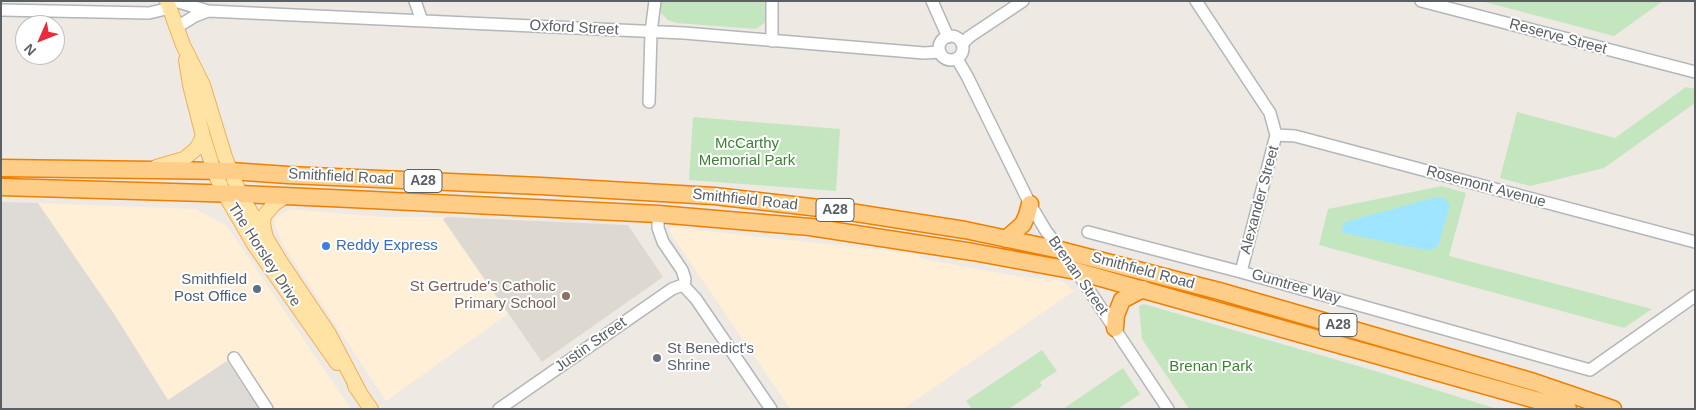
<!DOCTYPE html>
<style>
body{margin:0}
#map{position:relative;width:1696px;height:410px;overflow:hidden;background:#eee9e2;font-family:Arial,sans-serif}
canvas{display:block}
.frame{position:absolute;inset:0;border:2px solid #5a6063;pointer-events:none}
.north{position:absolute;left:15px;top:15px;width:50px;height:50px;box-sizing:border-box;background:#fff;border:1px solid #bdbfc1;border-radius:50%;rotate:226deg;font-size:14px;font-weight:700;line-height:20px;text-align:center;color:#5a6063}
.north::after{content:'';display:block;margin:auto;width:18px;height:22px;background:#eb2a39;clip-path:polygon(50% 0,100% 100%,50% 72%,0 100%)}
</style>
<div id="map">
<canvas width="1696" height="410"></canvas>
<div class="frame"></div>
<div class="north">N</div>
</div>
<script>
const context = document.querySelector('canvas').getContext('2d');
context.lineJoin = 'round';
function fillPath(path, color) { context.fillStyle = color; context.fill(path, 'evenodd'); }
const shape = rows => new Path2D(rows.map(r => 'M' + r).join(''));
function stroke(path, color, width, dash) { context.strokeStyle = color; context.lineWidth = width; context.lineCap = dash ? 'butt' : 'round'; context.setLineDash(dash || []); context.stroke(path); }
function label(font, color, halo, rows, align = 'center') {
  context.font = font + ' Arial,sans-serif'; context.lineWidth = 4; context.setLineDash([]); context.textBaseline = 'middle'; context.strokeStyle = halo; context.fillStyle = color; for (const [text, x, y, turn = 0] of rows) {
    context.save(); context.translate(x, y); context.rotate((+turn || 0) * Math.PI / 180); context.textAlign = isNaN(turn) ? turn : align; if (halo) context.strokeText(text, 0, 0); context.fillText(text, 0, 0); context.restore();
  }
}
const commercial = shape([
 [38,203,196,209,227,226,351,409,259,409,227,361,168,400],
 [290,209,382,217,447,217,443,220,508,314,386,401,283,245,274,223,275,218],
 [671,227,917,254,922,259,1022,277,1062,281,1074,291,903,409,790,409,669,231]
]);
const industrial = shape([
 [1,202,38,203,114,314,168,400,227,361,259,409,1,409]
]);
const education = shape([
 [447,217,628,225,663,277,542,362,443,219]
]);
const green = shape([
 [660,1,768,1,767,14,766,22,756,29,677,23,668,20,661,13],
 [1481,1,1663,1,1614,36],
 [1686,87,1695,89,1695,103,1604,168,1530,186,1500,178,1517,112,1615,138],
 [693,117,840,129,836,191,689,180],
 [1442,186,1466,193,1449,256,1652,309,1624,328,1319,245,1328,209],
 [1144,304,1382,373,1497,409,1189,409,1142,339,1139,306],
 [1042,350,1057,371,1040,382,1042,386,1009,409,972,409,966,401],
 [1123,368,1140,394,1118,409,1063,409]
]);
const water = shape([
 [1437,197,1446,199,1450,206,1438,246,1434,249,1425,250,1344,233,1341,230,1345,222]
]);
const minor = shape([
 [175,1,208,11,684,33,924,53,940,52],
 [415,1,422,21],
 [932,1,948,37],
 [1196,1,1270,113,1276,135,1241,272],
 [1421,1,1695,72],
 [1,10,149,13,170,8],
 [177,27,195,16,208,11],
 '939 48a12 12 0 1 1 24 0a12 12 0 1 1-24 0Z',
 [772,41,772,1],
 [962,44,969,37,1023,1],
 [957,59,967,76,1030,204,1046,231,1062,252],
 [649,102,651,32,655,1],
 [1276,135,1295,136,1695,242],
 [658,214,658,228,663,242,682,270,685,279,684,286],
 [1088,232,1241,272,1590,370,1695,296],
 [1075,269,1168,409],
 [684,286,696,299,771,409],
 [234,358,267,409],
 [499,409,672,289,680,286,684,286]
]);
const major = shape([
 [167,1,183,45,203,85,225,157,240,194,280,261,329,334,360,393],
 [186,60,190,85,203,136,214,171,224,193,255,246,337,363],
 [156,167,184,159,197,148,203,136],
 [265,234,263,223,264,216,274,204,286,196],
 [355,386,371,409]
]);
const highway = shape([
 [1,168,230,171,288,175,541,186,714,196,837,210,965,230,1060,250,1219,291,1534,382,1613,409],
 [1,187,240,194,351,199,658,214,810,227,973,252,1076,271,1568,409],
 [1006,239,1023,224,1027,215,1030,204],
 [1115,328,1116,315,1122,300,1143,289]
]);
const markers = [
 [326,246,5,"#3f7fe0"],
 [257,289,5,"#5c6f8a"],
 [566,296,5,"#8d6e63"],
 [657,358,5,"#6b7280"]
];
const shields = [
 [423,181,38],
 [835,210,38],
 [1338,325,38]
];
const shieldNames = [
 ["A28",423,181],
 ["A28",835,210],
 ["A28",1338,325]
];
const streetNames = [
 ["Oxford Street",574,28,3],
 ["Reserve Street",1558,37,15],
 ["Smithfield Road",341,177,3],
 ["Rosemont Avenue",1486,187,15],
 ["Smithfield Road",745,200,6],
 ["Alexander Street",1260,200,-75],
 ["The Horsley Drive",264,255,57],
 ["Smithfield Road",1143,271,15],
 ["Brenan Street",1078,276,55],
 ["Gumtree Way",1296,287,16],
 ["Justin Street",591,345,-35]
];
const parkNames = [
 ["McCarthy",747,144],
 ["Memorial Park",747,161],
 ["Brenan Park",1211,367]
];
const shopNames = [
 ["Reddy Express",336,246]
];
const serviceNames = [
 ["Smithfield",247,280],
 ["Post Office",247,297]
];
const educationNames = [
 ["St Gertrude's Catholic",556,287],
 ["Primary School",556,304]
];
const worshipNames = [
 ["St Benedict's",667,349],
 ["Shrine",667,366]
];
fillPath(commercial, '#feefd6');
fillPath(industrial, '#dedbd6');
fillPath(education, '#ded9d0');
fillPath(green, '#c4e6be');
fillPath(water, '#a0e5ff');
stroke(minor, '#b3b6ba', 14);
stroke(major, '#f3ae56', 16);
stroke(highway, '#ef7f00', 19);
stroke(minor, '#fff', 11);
stroke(major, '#ffe3a5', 14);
stroke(highway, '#fece88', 16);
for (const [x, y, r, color] of markers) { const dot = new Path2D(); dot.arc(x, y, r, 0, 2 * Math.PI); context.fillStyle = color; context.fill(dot); stroke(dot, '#fff', 2); }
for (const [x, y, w] of shields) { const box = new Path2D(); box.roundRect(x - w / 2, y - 11.5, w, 23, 4); context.fillStyle = '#fff'; context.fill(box); stroke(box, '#5a6063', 1); }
label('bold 14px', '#5a6063', null, shieldNames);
label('15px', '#5a6063', '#fff', streetNames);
label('15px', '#3c8232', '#fff', parkNames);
label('15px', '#366cbe', '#fff', shopNames, 'left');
label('15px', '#4e5e75', '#fff', serviceNames, 'right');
label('15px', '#785e54', '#fff', educationNames, 'right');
label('15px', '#5b616d', '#fff', worshipNames, 'left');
</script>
